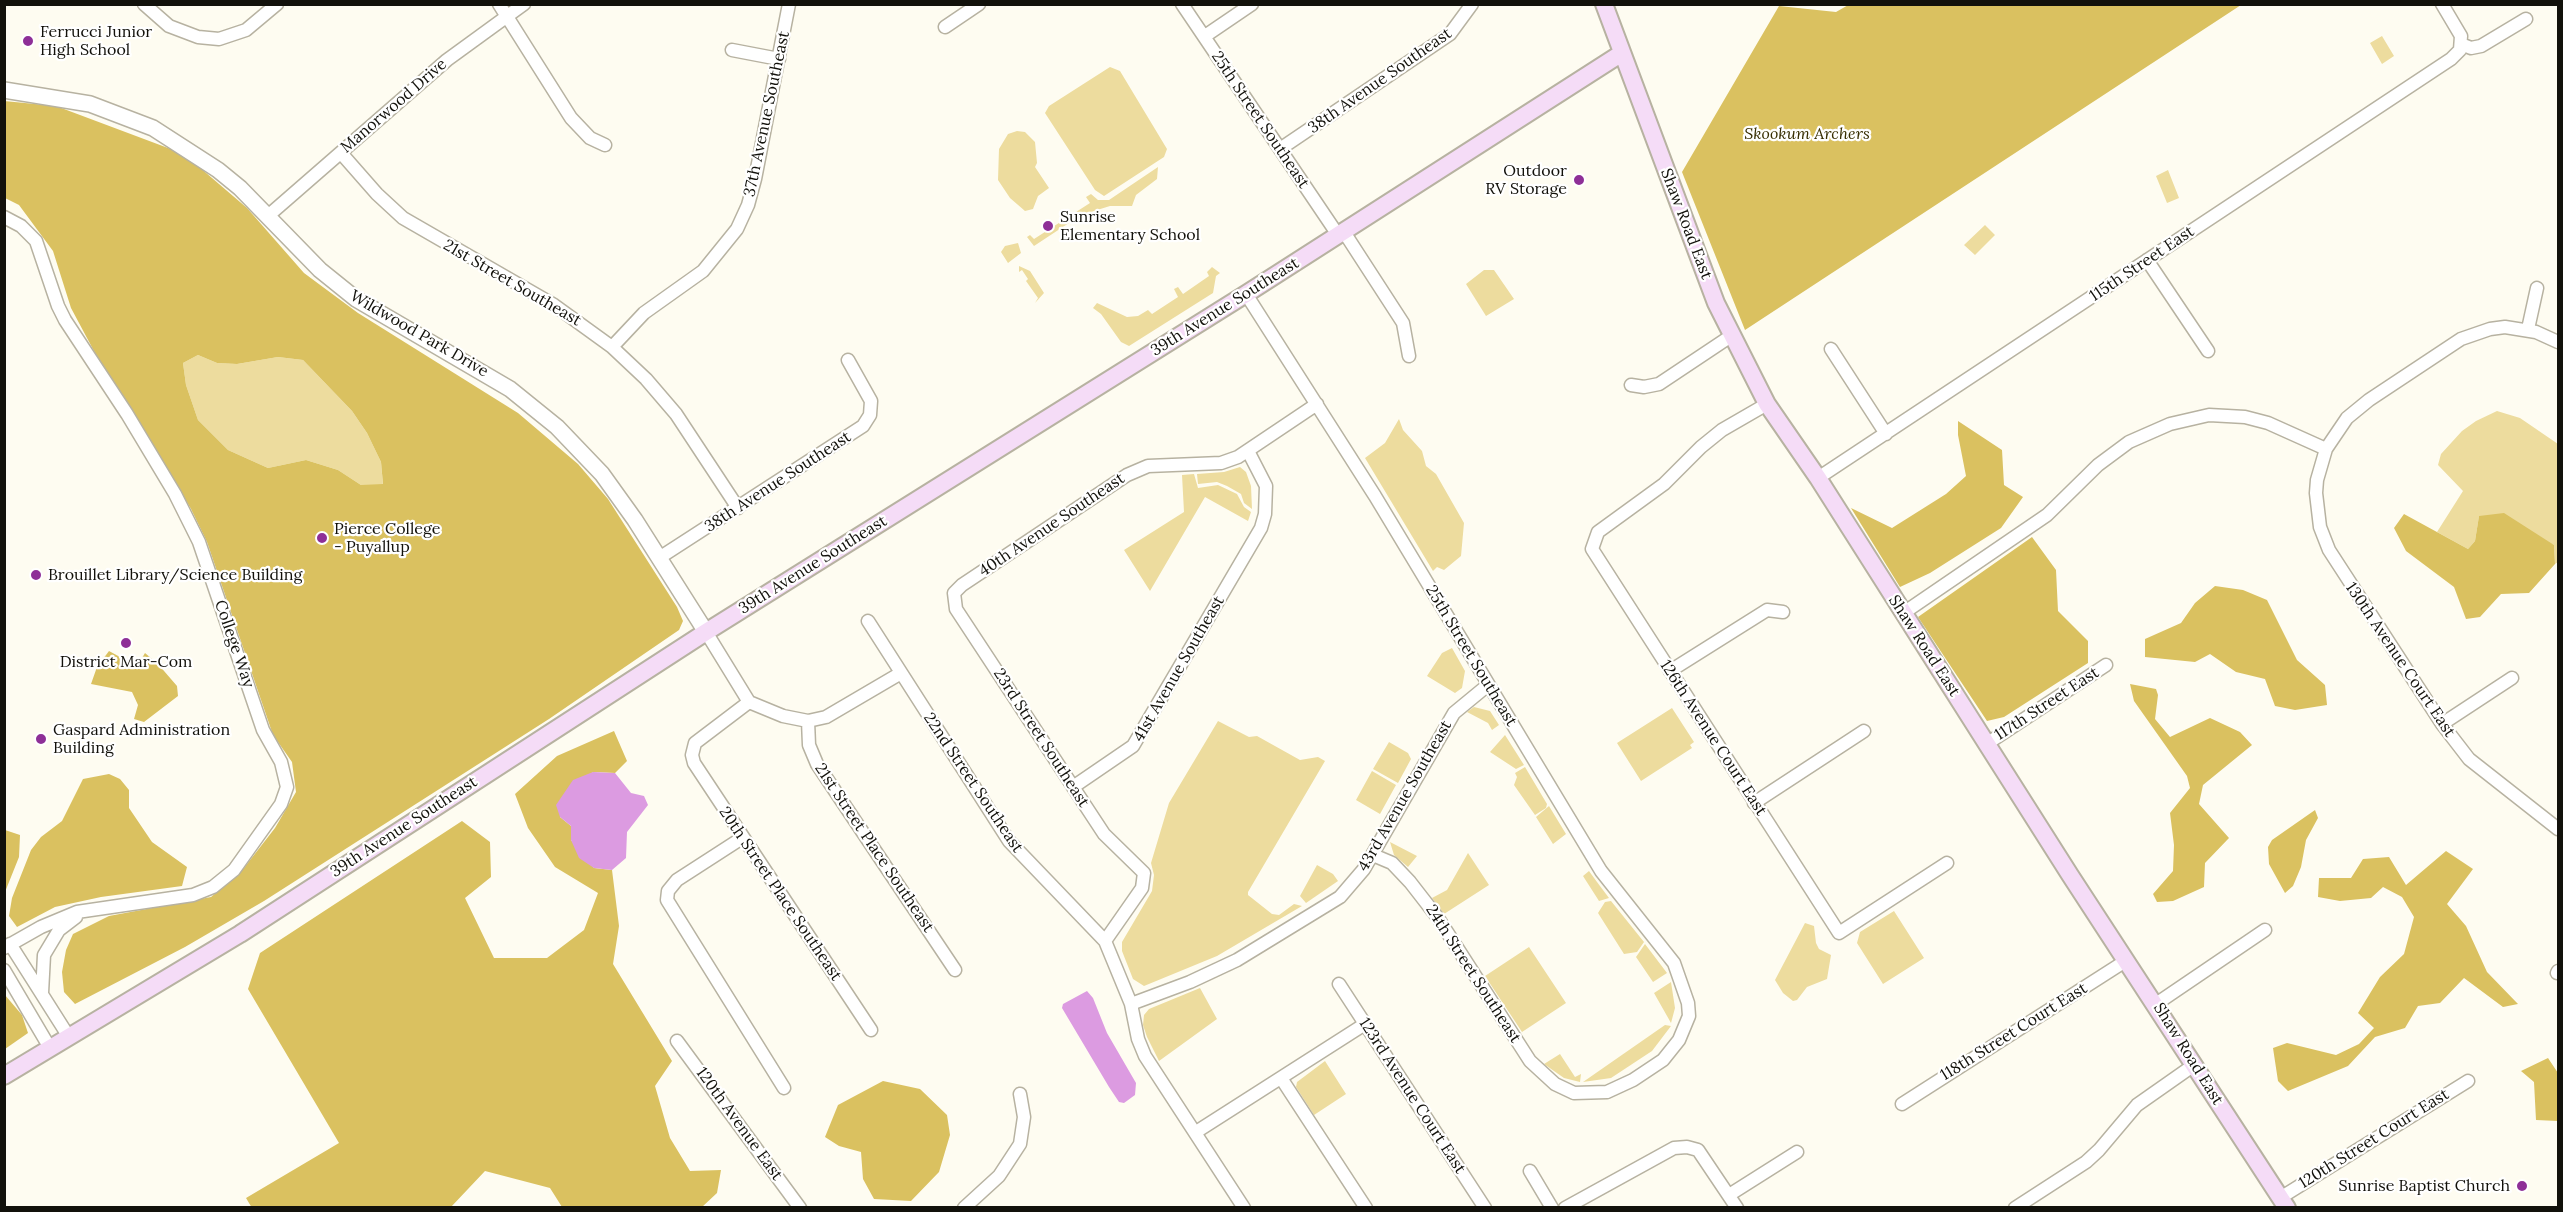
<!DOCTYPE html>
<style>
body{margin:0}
#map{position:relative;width:2563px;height:1212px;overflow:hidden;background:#fefcf1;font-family:Lora,serif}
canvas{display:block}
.frame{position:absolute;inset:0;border:6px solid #12110b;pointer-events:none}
</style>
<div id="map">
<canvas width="2563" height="1212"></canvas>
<div class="frame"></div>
</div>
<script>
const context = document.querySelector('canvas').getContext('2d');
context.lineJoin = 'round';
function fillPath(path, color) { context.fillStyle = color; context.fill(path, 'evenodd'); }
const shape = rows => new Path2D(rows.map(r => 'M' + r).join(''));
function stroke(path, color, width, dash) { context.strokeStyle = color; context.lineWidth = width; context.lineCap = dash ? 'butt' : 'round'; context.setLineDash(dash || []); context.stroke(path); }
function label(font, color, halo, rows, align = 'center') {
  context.font = font + ' Lora,serif'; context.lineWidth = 4.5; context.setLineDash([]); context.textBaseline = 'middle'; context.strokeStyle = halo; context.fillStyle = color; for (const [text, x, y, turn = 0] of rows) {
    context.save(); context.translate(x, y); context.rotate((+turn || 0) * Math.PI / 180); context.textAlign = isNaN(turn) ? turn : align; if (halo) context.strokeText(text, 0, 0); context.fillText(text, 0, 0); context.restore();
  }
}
const green = shape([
 [2382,36,2394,56,2382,64,2370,43],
 [1110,67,1120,71,1167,149,1164,157,1104,196,1095,190,1045,113,1049,106],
 [1017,131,1025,132,1035,142,1037,163,1035,167,1049,188,1038,196,1033,209,1025,211,1010,198,998,180,999,149,1008,134],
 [1158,167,1157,179,1136,195,1132,206,1110,206,1081,215,1034,246,1027,237,1030,235,1034,239,1090,203,1086,197,1091,194,1098,200,1109,200],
 [2168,170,2179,198,2167,203,2156,176],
 [1985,225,1995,235,1975,255,1964,245],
 [1018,243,1021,253,1008,263,1001,252,1005,246],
 [1019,266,1030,271,1044,293,1035,303,1038,298,1026,281,1028,279,1022,270,1019,272],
 [1212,267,1220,273,1216,276,1213,293,1129,346,1121,342,1101,314,1093,308,1097,303,1127,317,1138,316,1148,310,1152,314,1178,297,1174,289,1178,287,1183,294,1209,276,1207,272],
 [1484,270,1494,270,1514,299,1486,316,1466,284],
 [198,355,217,363,237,364,278,357,303,360,352,411,367,433,381,462,383,485,361,485,338,470,306,460,268,468,228,450,198,420,186,385,183,363],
 [2497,411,2520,418,2558,444,2558,562,2555,564,2554,545,2479,516,2475,541,2468,549,2437,532,2463,491,2438,465,2441,454,2462,431,2476,421],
 [1399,419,1403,430,1422,451,1426,466,1436,474,1464,523,1461,556,1444,570,1437,567,1433,571,1365,458,1385,443],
 [1240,467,1246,472,1251,486,1252,509,1244,503,1241,494,1227,486,1217,482,1198,484,1197,474,1224,472],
 [1194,474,1198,488,1218,485,1237,494,1244,507,1251,512,1248,521,1205,497,1150,591,1124,550,1184,512,1182,475],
 [1452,648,1465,671,1462,688,1455,693,1427,676,1442,653],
 [1474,707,1490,711,1499,725,1492,730,1488,723,1467,712],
 [1672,708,1694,742,1690,745,1692,748,1641,781,1617,743],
 [1218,721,1249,737,1257,736,1300,760,1318,757,1325,761,1248,892,1248,895,1272,914,1279,915,1294,904,1302,906,1217,956,1144,986,1133,979,1122,951,1122,942,1152,891,1154,875,1151,863,1169,803],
 [1505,735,1524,765,1516,769,1490,752],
 [1389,742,1408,753,1411,759,1398,783,1373,769],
 [1525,767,1547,804,1546,808,1535,815,1514,785,1517,777,1515,773],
 [1372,771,1396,785,1380,814,1356,800],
 [1549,806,1566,834,1553,844,1536,817],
 [1390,842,1417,856,1408,867,1394,855],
 [1468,853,1489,885,1444,914,1432,898,1447,890],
 [1317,865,1333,874,1338,881,1306,903,1300,896],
 [1589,871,1597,882,1609,898,1599,901,1583,876],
 [1611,901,1644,942,1637,952,1624,954,1598,913,1605,902],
 [1894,911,1924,958,1883,984,1857,943,1860,932],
 [1805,923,1814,926,1816,943,1819,949,1831,955,1827,979,1807,987,1797,1000,1793,1001,1783,993,1775,980],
 [1645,944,1667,973,1653,982,1636,957],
 [1529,947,1566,1003,1522,1032,1485,976],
 [1671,982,1675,1008,1671,1023,1654,993],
 [1200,988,1217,1019,1159,1061,1147,1037,1143,1025,1144,1015,1149,1009],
 [1665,1025,1671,1026,1652,1051,1611,1078,1583,1082],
 [1560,1054,1575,1077,1581,1074,1580,1082,1564,1078,1544,1064],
 [1325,1061,1346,1094,1314,1115,1296,1087,1297,1082]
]);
const forest = shape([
 [1850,4,2241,4,2241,5,1745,330,1682,172,1779,6,1836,12],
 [4,101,56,106,184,154,247,208,304,273,358,313,518,413,578,464,608,499,677,607,683,621,679,630,549,719,264,901,185,947,75,1004,64,992,62,972,66,950,73,934,109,916,211,897,240,873,275,828,296,792,292,762,273,735,207,542,191,509,95,353,71,308,53,251,19,205,5,198],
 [198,355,217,363,237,364,278,357,303,360,352,411,367,433,381,462,383,484,361,485,338,470,306,460,268,468,228,450,198,420,186,385,183,363],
 [1958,421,2002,450,2004,485,2023,497,2001,528,1930,573,1900,587,1851,508,1892,528,1946,494,1966,476,1958,435],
 [2504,513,2554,545,2555,564,2529,593,2501,594,2480,617,2466,619,2454,587,2406,551,2394,528,2404,514,2468,549,2475,541,2479,516],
 [2032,537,2056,570,2058,611,2088,641,2088,663,2004,717,1987,721,1918,617],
 [2215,586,2243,590,2267,600,2297,660,2325,685,2327,705,2295,710,2275,706,2265,679,2236,672,2210,654,2195,662,2145,657,2145,639,2181,623,2195,603],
 [109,651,131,663,139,663,145,653,158,664,177,686,178,696,144,722,134,719,138,705,132,692,91,684,97,667],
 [2130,684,2156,689,2158,695,2155,719,2170,737,2210,718,2240,732,2252,745,2203,785,2199,804,2229,838,2205,863,2204,887,2173,901,2157,902,2153,894,2173,871,2174,845,2170,813,2190,788,2187,776,2134,701],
 [614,731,627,761,615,773,593,772,560,817,571,826,571,840,594,868,612,870,619,926,613,964,672,1061,655,1086,670,1138,690,1171,721,1170,717,1193,702,1207,562,1207,550,1188,485,1171,451,1207,252,1208,246,1198,339,1143,248,989,260,953,462,821,490,842,491,877,465,898,494,958,547,958,584,930,598,893,555,867,528,828,515,794,557,756],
 [109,774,120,779,129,790,129,808,152,842,187,867,182,886,101,897,55,907,17,927,9,916,12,898,31,850,41,837,62,821,83,779],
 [2315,810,2318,818,2306,840,2301,867,2293,886,2285,893,2269,864,2268,847,2272,840],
 [5,830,20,835,19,857,5,892],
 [2446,851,2473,869,2447,904,2466,926,2487,972,2518,1004,2503,1007,2464,978,2440,1003,2418,1006,2405,1028,2375,1037,2348,1066,2288,1091,2278,1081,2273,1048,2287,1043,2336,1055,2359,1044,2374,1028,2358,1013,2380,977,2404,954,2414,917,2402,897,2383,887,2371,898,2340,901,2318,897,2319,878,2351,878,2363,859,2389,857,2406,885],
 [5,995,22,1015,28,1033,5,1049],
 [2548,1058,2558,1073,2558,1121,2536,1120,2534,1082,2521,1071],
 [883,1081,920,1089,947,1115,950,1135,939,1172,911,1201,874,1199,863,1179,861,1152,839,1146,825,1137,838,1105]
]);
const water = shape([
 [593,772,615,773,631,793,644,796,648,805,627,832,626,858,612,870,594,868,579,858,571,840,571,826,560,817,556,805,573,780],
 [1087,991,1093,998,1107,1033,1136,1083,1135,1095,1124,1103,1119,1102,1109,1087,1062,1008,1063,1004]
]);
const minor = shape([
 [144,4,169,26,198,37,219,39,246,30,277,4],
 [499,4,571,118,590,138,605,145],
 [1182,4,1338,235],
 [945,27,979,4],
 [1205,36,1252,4],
 [2461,44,2471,48,2481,46,2526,19],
 [732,50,779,59],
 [1280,149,1450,34,1472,4],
 [341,153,377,194,403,218,554,305,612,347,646,379,676,414,738,508],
 [269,215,447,60,524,4],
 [4,217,21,226,36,241,58,306,65,320,127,414,175,494,199,542,263,730,281,762,287,787,281,804,234,870,213,887,193,895,77,912,41,927,4,948],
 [1344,232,1403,323,1409,356],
 [2147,260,2208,351],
 [1246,294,1375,496,1601,871,1674,963,1688,1003,1689,1016,1679,1040,1663,1060,1633,1080,1607,1092,1574,1093,1555,1084,1530,1061,1438,918,1410,882,1392,863,1373,855],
 [2528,329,2537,288],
 [2558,342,2536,332,2505,327,2490,329,2461,339,2369,400,2347,418,2326,449,2317,480,2316,493,2320,527,2329,550,2442,724,2469,759,2558,829],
 [612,347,644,313,703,271,737,229,748,205,755,179,789,4],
 [1831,349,1886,434],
 [1631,385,1644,387,1659,384,1731,336],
 [1767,404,1722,430,1701,447,1664,484,1598,532,1592,549,1839,933,1947,863],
 [1818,478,2451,59,2460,50,2461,36,2442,4],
 [659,558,863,426,870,415,871,401,848,360],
 [1902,614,2047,515,2098,465,2129,442,2170,424,2209,415,2245,417,2268,423,2326,449],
 [868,621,1009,841,1105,941,1131,1004,1138,1039,1145,1056,1244,1208],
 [706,632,749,702,783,716,808,721,826,717,901,673],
 [1670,671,1767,610,1783,612],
 [749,702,695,743,692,755,694,763,871,1030],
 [808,721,809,745,817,764,955,970],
 [2442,724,2512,678],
 [1988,743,2106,665],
 [1073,787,1133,746,1261,528,1265,514,1266,486,1248,451],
 [1754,803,1864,731],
 [742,838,677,880,668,891,667,900,784,1088],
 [1105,941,1142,888,1144,873,1104,834,956,609,954,593,962,585,1127,475,1148,466,1221,463,1238,457,1317,404],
 [10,944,69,1037],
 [4,970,50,1048],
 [2557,973,2558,971],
 [1339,984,1485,1208],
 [42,993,44,955,59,930,76,917],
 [1131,1004,1190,982,1237,960,1340,897,1364,869,1454,713,1488,685],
 [2156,1004,2265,930],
 [677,1041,800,1208],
 [1281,1078,1366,1208],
 [1902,1104,2127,960],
 [1196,1132,1365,1024],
 [1530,1171,1552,1208],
 [1729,1195,1797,1152],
 [2280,1198,2468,1081],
 [964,1208,999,1176,1020,1144,1024,1117,1020,1094],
 [1565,1208,1674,1148,1687,1147,1698,1150,1737,1208],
 [2015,1208,2086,1162,2099,1150,2137,1105,2194,1065]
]);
const tertiary = shape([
 [4,90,90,104,153,128,218,170,240,188,320,270,356,299,510,389,557,427,602,474,635,520,706,632]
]);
const secondary = shape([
 [1604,4,1716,303,1767,404,1818,478,2070,875,2287,1208],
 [4,1076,240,934,706,632,1246,294,1622,53]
]);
const markers = [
 [28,41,6,"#8e2f97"],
 [1579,180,6,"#8e2f97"],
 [1048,226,6,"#8e2f97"],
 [322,538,6,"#8e2f97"],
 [36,575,6,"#8e2f97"],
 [126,643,6,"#8e2f97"],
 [41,739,6,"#8e2f97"],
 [2522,1186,6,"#8e2f97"]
];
const poiNames = [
 ["Ferrucci Junior",40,32],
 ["High School",40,50],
 ["Outdoor",1567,171,"right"],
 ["RV Storage",1567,189,"right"],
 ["Sunrise",1060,217],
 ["Elementary School",1060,235],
 ["Pierce College",334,529],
 ["- Puyallup",334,547],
 ["Brouillet Library/Science Building",48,575],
 ["District Mar-Com",126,662,"center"],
 ["Gaspard Administration",53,730],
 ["Building",53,748],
 ["Sunrise Baptist Church",2510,1186,"right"]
];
const streetNames = [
 ["38th Avenue Southeast",1380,81,-35],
 ["Manorwood Drive",394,106,-41],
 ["37th Avenue Southeast",767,114,-78],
 ["25th Street Southeast",1260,120,56],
 ["Shaw Road East",1686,224,69],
 ["115th Street East",2142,264,-34],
 ["21st Street Southeast",512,283,30],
 ["39th Avenue Southeast",1225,307,-32],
 ["Wildwood Park Drive",419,334,30],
 ["38th Avenue Southeast",778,482,-33],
 ["40th Avenue Southeast",1052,525,-34],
 ["39th Avenue Southeast",813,565,-32],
 ["College Way",234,644,71],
 ["Shaw Road East",1924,646,57],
 ["25th Street Southeast",1471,656,59],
 ["130th Avenue Court East",2400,660,56],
 ["41st Avenue Southeast",1179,669,-60],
 ["117th Street East",2047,704,-33],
 ["23rd Street Southeast",1041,738,57],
 ["126th Avenue Court East",1713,738,57],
 ["22nd Street Southeast",973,783,56],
 ["43rd Avenue Southeast",1405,796,-60],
 ["39th Avenue Southeast",404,827,-33],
 ["21st Street Place Southeast",874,848,56],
 ["20th Street Place Southeast",780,894,56],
 ["24th Street Southeast",1473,974,57],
 ["118th Street Court East",2014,1032,-32],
 ["Shaw Road East",2188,1054,58],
 ["123rd Avenue Court East",1412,1096,57],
 ["120th Avenue East",739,1124,54],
 ["120th Street Court East",2374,1139,-32]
];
const parkNames = [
 ["Skookum Archers",1807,134]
];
fillPath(green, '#eddc9e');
fillPath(forest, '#dac160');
fillPath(water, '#dc9be1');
stroke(minor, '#b7b2a1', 15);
stroke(tertiary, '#b7b2a1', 18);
stroke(secondary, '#b7b2a1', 20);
stroke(minor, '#fff', 12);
stroke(tertiary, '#fff', 15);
stroke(secondary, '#f5dcf7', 16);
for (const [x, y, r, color] of markers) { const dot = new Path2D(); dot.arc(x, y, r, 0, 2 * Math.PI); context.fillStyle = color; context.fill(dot); stroke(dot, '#fff', 2); }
label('16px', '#12110b', '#fff', poiNames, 'left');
label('16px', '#12110b', '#fff', streetNames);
label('italic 16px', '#372d01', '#fff', parkNames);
</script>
